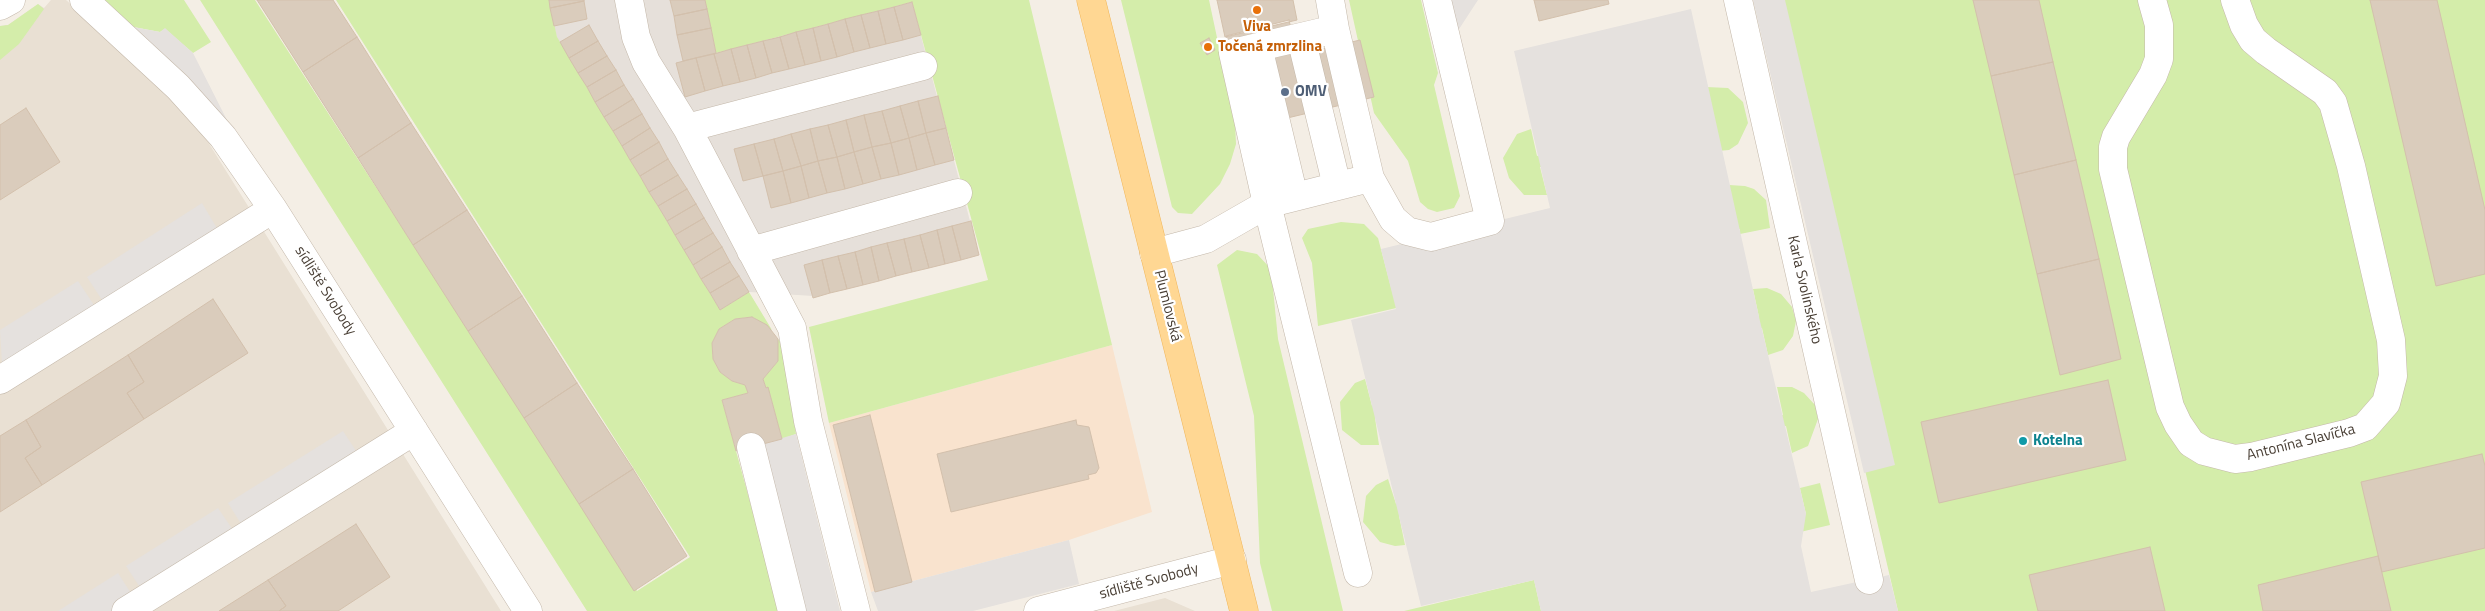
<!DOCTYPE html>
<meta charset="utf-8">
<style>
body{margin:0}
canvas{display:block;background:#f4eee5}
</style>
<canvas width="2485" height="611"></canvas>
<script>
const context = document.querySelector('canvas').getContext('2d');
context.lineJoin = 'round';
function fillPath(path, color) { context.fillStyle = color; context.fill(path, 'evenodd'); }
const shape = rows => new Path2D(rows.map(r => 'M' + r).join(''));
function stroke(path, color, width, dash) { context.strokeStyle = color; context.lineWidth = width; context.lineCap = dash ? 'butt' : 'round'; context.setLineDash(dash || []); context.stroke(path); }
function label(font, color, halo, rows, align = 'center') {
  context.font = font + ' "Titillium Web",sans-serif'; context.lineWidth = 4.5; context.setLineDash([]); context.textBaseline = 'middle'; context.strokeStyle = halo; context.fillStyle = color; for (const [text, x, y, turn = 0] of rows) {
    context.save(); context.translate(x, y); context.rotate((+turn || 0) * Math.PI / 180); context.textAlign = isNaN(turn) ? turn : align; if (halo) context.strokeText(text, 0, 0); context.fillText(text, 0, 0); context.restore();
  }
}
const residential = shape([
 [51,0,66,0,138,64,203,134,501,611,0,611,0,26,8,25,38,4,44,8],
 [1165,598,1195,611,1114,611]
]);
const commercial = shape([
 [1112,345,1152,512,1069,540,871,592,829,423]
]);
const industrial = shape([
 [548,0,704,0,716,53,912,2,979,255,813,296,749,292,720,310,558,42]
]);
const green = shape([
 [100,0,184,0,211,42,193,53,165,29,160,32,128,26],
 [200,0,255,0,637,591,690,557,336,0,549,0,557,37,720,310,749,292,772,330,752,317,735,319,719,329,712,343,713,359,720,372,732,381,745,385,748,393,722,400,780,611,587,611],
 [705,0,1029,0,1112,345,829,423,809,327,988,280,912,2,716,53],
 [1121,0,1209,0,1235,122,1236,144,1230,164,1220,184,1192,214,1178,213,1172,207],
 [1349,0,1421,0,1438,73,1434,85,1460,196,1454,208,1437,212,1428,209,1420,202,1408,161,1374,113],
 [1755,0,2485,0,2485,611,1898,611],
 [38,4,44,9,19,44,0,60,0,26,8,25],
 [1706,87,1728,88,1743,102,1748,123,1738,144,1729,150,1540,167,1547,195,1524,195,1509,178,1503,158,1517,134,1531,129,1537,156,1712,115],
 [1729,185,1745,186,1754,189,1766,200,1770,228,1740,234,1740,229,1318,326,1312,263,1302,238,1308,229,1341,222,1364,224,1378,238,1393,295,1735,213],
 [1237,250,1257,254,1271,269,1278,339,1343,611,1272,611,1260,563,1254,416,1217,265],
 [1767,288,1781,294,1792,307,1796,321,1793,336,1783,350,1768,355,1762,328,1375,418,1379,445,1361,445,1342,430,1340,402,1355,383,1365,379,1372,406,1759,317,1753,289],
 [778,339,783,346,796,434,782,439,768,388,766,388,763,379,778,361],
 [1777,387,1792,387,1804,393,1815,405,1818,419,1808,446,1792,453,1786,426,1399,516,1405,545,1395,546,1380,542,1363,522,1366,496,1376,485,1388,479,1396,504,1783,415],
 [1820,483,1830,525,1728,549,1806,514,1800,488],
 [1534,580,1541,611,1404,611]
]);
const parking = shape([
 [1437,0,1478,0,1448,46],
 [1753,0,1785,0,1895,465,1864,473],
 [1691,9,1759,317,1806,514,1801,546,1811,592,1889,575,1898,611,1541,611,1534,580,1421,606,1351,320,1396,309,1381,249,1550,208,1514,51],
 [128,26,160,32,165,28,193,53,230,126,214,106],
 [202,203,218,230,2,364,0,330,78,281,94,305,102,300,87,277],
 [343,431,364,463,126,611,58,611,118,573,134,598,143,592,126,566,218,508,235,533,243,527,228,503],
 [796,434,840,611,792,611,751,447],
 [1069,540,1079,584,973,611,878,611,871,592]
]);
const building = shape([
 [257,0,333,0,357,37,303,72,257,0],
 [549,0,584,0,584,1,550,8,549,0],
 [670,0,705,0,707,9,674,16,670,0],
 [1217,0,1293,0,1297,20,1225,37,1217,0],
 [1534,0,1608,0,1609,4,1539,21,1534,0],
 [1973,0,2039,0,2053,62,1991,76,1973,0],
 [2370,0,2437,0,2485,210,2485,274,2436,286,2370,0],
 [584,1,587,19,554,26,550,8,584,1],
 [912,2,921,35,903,40,894,7,912,2],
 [894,7,903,40,886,44,878,11,894,7],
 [707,9,711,28,677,35,674,16,707,9],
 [878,11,886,44,870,48,861,15,878,11],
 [861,15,870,48,854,52,845,19,861,15],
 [845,19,854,52,837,57,828,24,845,19],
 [1289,20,1297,55,1360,40,1374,97,1238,130,1234,74,1226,36,1289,20],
 [828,24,837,57,821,61,813,28,828,24],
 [589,25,598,41,569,58,560,42,589,25],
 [711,28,716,53,683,61,677,35,711,28],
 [813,28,821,61,805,65,796,32,813,28],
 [796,32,805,65,789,69,780,37,796,32],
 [357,37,411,123,358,158,303,72,357,37],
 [780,37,789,69,772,73,763,41,780,37],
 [1209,38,1215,50,1207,55,1200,43,1209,38],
 [598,41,607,56,578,73,569,58,598,41],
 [763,41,772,73,756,78,747,45,763,41],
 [747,45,756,78,740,82,731,49,747,45],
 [731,49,740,82,723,86,714,54,731,49],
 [714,54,723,86,705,91,696,58,714,54],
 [607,56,616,70,587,87,578,73,607,56],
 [696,58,705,91,685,97,676,63,696,58],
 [2053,62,2076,160,2014,175,1991,76,2053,62],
 [616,70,624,85,595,102,587,87,616,70],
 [624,85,633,99,604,117,595,102,624,85],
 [938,96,946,128,926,133,918,101,938,96],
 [633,99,642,114,613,131,604,117,633,99],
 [918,101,926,133,909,138,900,106,918,101],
 [900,106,909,138,891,143,882,111,900,106],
 [26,108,60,162,0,200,0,125,26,108],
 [882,111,891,143,872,147,864,115,882,111],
 [642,114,650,128,622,146,613,131,642,114],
 [864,115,872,147,854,152,846,120,864,115],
 [846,120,854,152,837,157,828,125,846,120],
 [411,123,467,210,413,245,358,158,411,123],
 [828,125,837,157,818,161,810,129,828,125],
 [650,128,659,142,630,160,622,146,650,128],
 [946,128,954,160,935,165,926,133,946,128],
 [810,129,818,161,801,166,791,134,810,129],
 [926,133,935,165,917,170,909,138,926,133],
 [791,134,801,166,783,171,774,139,791,134],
 [909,138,917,170,899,175,891,143,909,138],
 [774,139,783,171,763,176,754,144,774,139],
 [659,142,668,159,640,176,630,160,659,142],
 [891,143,899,175,881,179,872,147,891,143],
 [754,144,763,176,743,181,734,149,754,144],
 [872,147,881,179,863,184,854,152,872,147],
 [854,152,863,184,845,189,837,157,854,152],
 [837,157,845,189,827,193,818,161,837,157],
 [668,159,678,175,649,192,640,176,668,159],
 [2076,160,2099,259,2037,274,2014,175,2076,160],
 [818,161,827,193,809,198,801,166,818,161],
 [801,166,809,198,791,203,783,171,801,166],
 [783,171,791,203,771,208,763,176,783,171],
 [678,175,687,189,658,206,649,192,678,175],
 [687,189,696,204,667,221,658,206,687,189],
 [696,204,704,218,675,235,667,221,696,204],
 [467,210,522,296,468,331,413,245,467,210],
 [704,218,713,233,684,250,675,235,704,218],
 [971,221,979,255,961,260,952,226,971,221],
 [952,226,961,260,945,264,937,230,952,226],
 [937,230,945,264,929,268,920,235,937,230],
 [713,233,722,247,693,265,684,250,713,233],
 [920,235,929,268,912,272,904,239,920,235],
 [904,239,912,272,896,276,887,243,904,239],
 [887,243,896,276,879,281,871,247,887,243],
 [722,247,730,262,701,279,693,265,722,247],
 [871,247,879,281,863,285,855,252,871,247],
 [855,252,863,285,847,289,838,256,855,252],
 [838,256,847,289,830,293,822,260,838,256],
 [2099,259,2121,359,2060,375,2037,274,2099,259],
 [822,260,830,293,813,298,804,265,822,260],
 [730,262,739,276,710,293,701,279,730,262],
 [739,276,749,292,720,310,710,293,739,276],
 [522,296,577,383,524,418,468,331,522,296],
 [213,299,248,353,144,419,127,393,144,382,128,355,213,299],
 [752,317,767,325,778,339,778,361,763,379,766,388,768,387,782,439,736,451,722,400,748,393,745,385,732,381,720,372,713,359,712,343,719,329,735,319,752,317],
 [128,355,144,382,127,393,144,419,42,485,25,458,41,447,26,420,128,355],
 [2108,380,2126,460,1939,503,1921,422,2108,380],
 [577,383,633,469,579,504,524,418,577,383],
 [870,415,912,582,875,592,833,425,870,415],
 [26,420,41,447,25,458,42,485,0,512,0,436,26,420],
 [1076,420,1077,425,1089,427,1099,468,1096,473,1088,475,1089,479,951,512,937,454,1076,420],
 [2482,454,2485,466,2485,548,2382,572,2361,482,2482,454],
 [633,469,687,556,634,591,579,504,633,469],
 [356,524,390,577,338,611,279,611,286,606,268,580,356,524],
 [2150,547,2165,611,2038,611,2029,575,2150,547],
 [2378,556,2391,611,2263,611,2258,585,2378,556],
 [268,580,286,606,279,611,219,611,268,580]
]);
const minor = shape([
 [84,0,178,87,223,137,273,209,528,611],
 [629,0,636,37,646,62,687,128,792,328,808,421,856,611],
 [1330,0,1335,29,1233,53,1267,204,1358,573],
 [1738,0,1869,580],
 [2152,0,2159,25,2159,59,2153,75,2116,137,2113,147,2113,169,2170,407,2178,424,2191,443,2204,451,2235,459,2251,457,2349,433,2365,427,2386,403,2393,376,2391,340,2351,166,2333,103,2325,92,2266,51,2253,40,2244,25,2235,0],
 [0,6,11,0],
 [1335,29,1370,178,1393,219,1407,231,1431,237,1490,221,1437,0],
 [1301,38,1337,186],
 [1258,47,1294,197],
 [687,128,923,66],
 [751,251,958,193],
 [1154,253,1206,239,1267,204,1370,178],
 [0,380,273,209],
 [751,447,792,611],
 [126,611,414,431],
 [1038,611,1232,560]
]);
const major = shape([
 [1091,0,1244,611]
]);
const markers = [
 [1257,10,5,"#e8710a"],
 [1208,47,5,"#e8710a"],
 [1285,92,5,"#5c6f8a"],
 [2023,441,5,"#0f9aa8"]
];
const foodNames = [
 ["Viva",1257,27],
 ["Točená zmrzlina",1218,47,"left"]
];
const serviceNames = [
 ["OMV",1295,92]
];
const streetNames = [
 ["Karla Svolinského",1804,290,77],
 ["sídliště Svobody",325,291,58],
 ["Plumlovská",1167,306,76],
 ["Antonína Slavíčka",2301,443,-14],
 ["sídliště Svobody",1149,582,-15]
];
const cultureNames = [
 ["Kotelna",2033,441]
];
fillPath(residential, '#e9e0d3');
fillPath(commercial, '#f9e3ce');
fillPath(industrial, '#e6e0da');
fillPath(green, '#d4edaa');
fillPath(parking, '#e5e1de');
fillPath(building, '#daccbc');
stroke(building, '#d3c0ac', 1);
stroke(minor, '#c4b8aa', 29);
stroke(major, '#f0b558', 29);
stroke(minor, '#fff', 28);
stroke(major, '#ffd793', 28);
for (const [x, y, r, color] of markers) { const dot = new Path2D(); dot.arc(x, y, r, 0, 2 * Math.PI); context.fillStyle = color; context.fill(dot); stroke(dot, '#fff', 2); }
label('bold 15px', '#c56008', '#fff', foodNames);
label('bold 15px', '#4e5e75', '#fff', serviceNames, 'left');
label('15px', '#483e34', '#fff', streetNames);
label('bold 15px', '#0d838f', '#fff', cultureNames, 'left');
</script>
